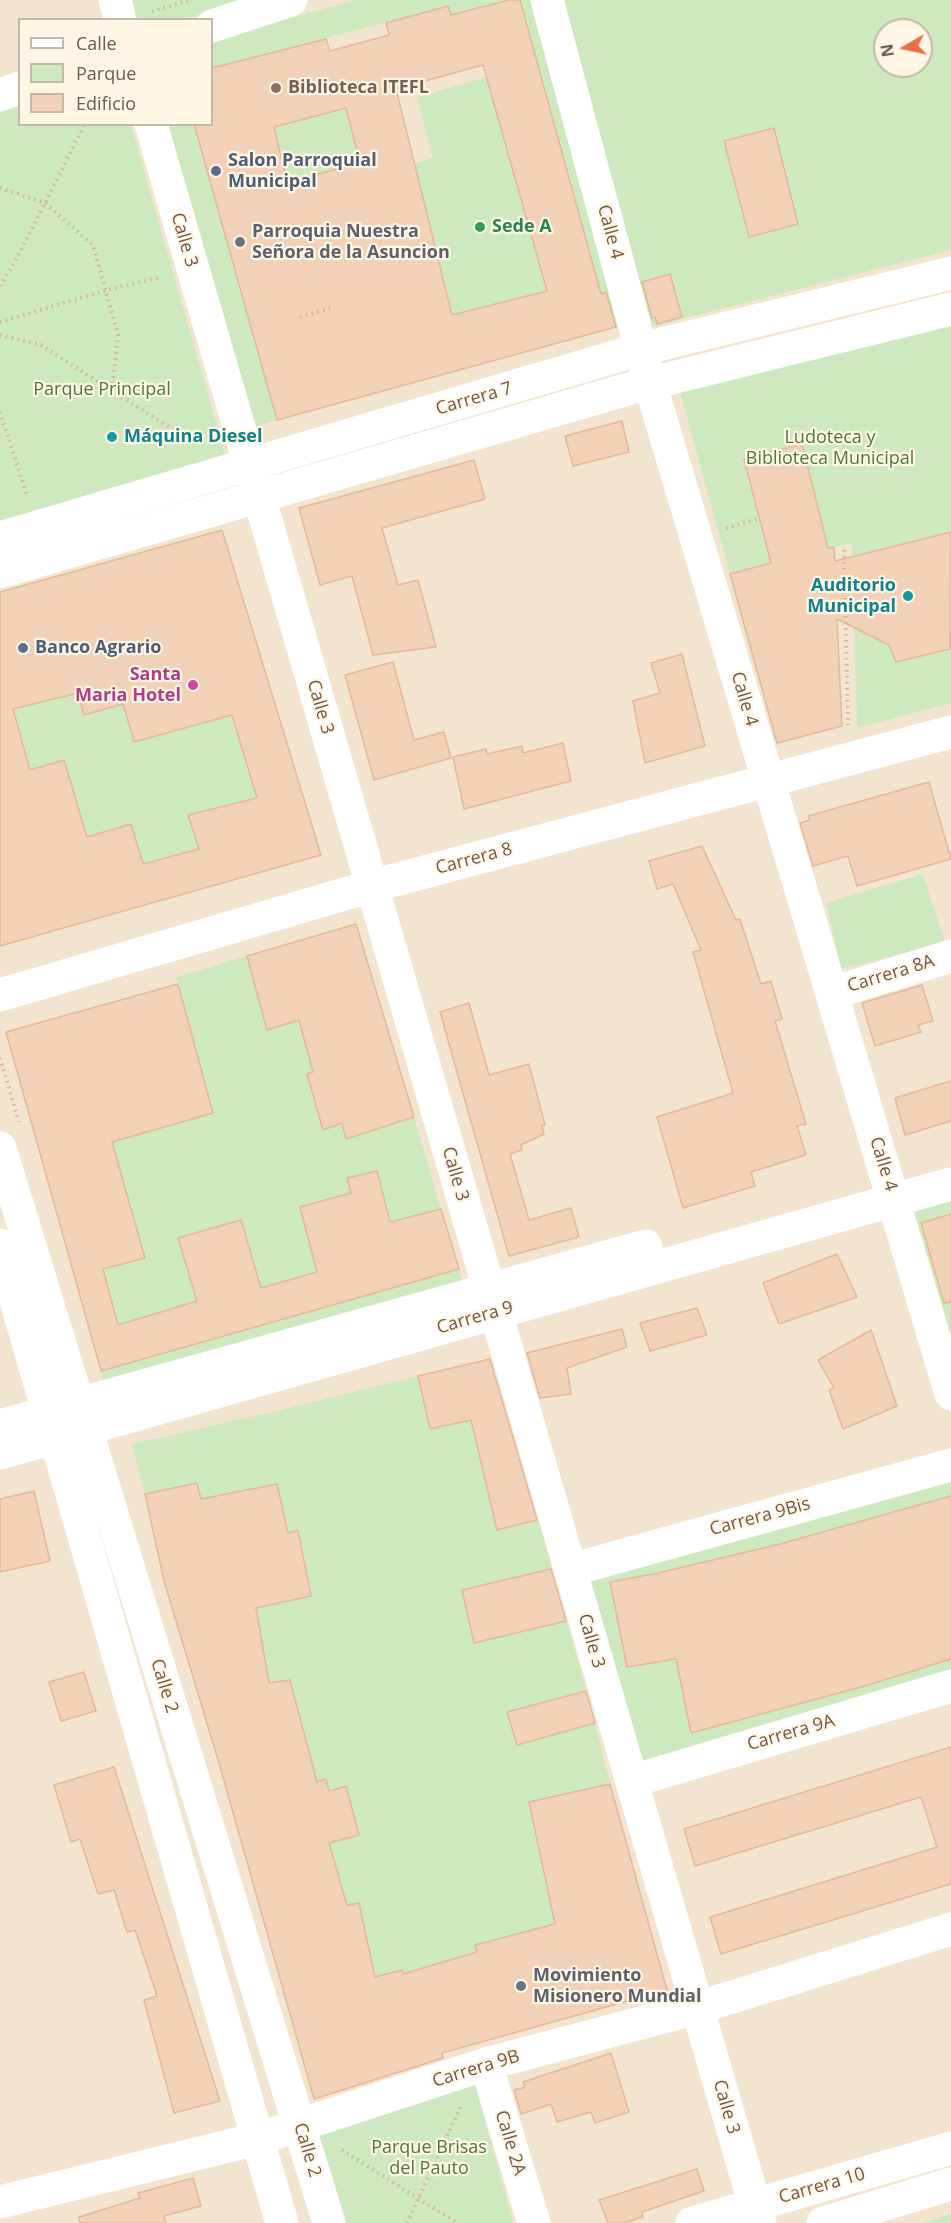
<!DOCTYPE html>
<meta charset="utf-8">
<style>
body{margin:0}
#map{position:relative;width:951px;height:2223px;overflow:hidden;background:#fcf2e0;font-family:"Open Sans",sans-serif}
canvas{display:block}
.legend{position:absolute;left:18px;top:18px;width:195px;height:108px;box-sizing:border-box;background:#fff6e6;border:2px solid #c7b7a7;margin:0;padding:8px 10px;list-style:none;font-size:18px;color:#725948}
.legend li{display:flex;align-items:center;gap:12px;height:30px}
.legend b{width:30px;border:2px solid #c7b7a7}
.north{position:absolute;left:873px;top:18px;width:60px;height:60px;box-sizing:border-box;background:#fff6e6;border:2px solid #c7b7a7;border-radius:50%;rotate:261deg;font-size:16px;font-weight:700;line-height:24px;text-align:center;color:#725948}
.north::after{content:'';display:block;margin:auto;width:21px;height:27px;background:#e67146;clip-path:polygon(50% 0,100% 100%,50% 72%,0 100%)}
</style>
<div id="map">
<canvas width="951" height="2223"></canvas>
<ul class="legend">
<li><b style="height:8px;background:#fff"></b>Calle</li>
<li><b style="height:16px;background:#cee9c0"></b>Parque</li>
<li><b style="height:16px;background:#f1d1b8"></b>Edificio</li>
</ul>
<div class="north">N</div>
</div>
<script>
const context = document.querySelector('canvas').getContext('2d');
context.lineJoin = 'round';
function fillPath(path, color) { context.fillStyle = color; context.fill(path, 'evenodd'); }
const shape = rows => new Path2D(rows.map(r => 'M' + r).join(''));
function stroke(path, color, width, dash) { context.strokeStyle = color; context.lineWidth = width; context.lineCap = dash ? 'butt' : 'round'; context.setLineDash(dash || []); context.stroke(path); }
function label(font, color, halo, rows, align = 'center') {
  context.font = font + ' "Open Sans",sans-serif'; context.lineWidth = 4.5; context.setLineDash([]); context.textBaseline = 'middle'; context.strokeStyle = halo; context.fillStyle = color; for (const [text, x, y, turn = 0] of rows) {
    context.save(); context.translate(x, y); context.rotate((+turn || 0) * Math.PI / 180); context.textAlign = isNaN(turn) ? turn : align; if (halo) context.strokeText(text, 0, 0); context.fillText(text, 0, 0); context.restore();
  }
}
const residential = shape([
 [0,0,951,0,951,2223,0,2223],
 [20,20,212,20,212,124,20,124],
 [885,30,921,30,921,66,885,66]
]);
const green = shape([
 [123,0,246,0,183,20,128,19],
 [357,0,509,0,451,15,448,6,212,68,212,38],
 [520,0,533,0,623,326,610,329],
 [558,0,951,0,951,250,647,328],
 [885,30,921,30,921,66,885,66],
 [487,77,547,291,453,315,415,163,433,158,417,97],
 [19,97,20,124,131,125,227,461,0,525,0,103],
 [346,108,360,163,287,182,274,127],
 [156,125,194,125,277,420,242,430],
 [951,317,951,703,857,728,852,543,730,574,679,388],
 [72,668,84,715,123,704,134,742,232,715,257,798,189,816,199,849,143,864,131,824,87,837,64,760,30,770,13,709,59,698],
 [923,874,945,943,841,969,826,903],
 [247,956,267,1030,299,1020,313,1072,307,1074,323,1129,342,1123,347,1139,414,1117,441,1209,361,1230,390,1222,377,1171,351,1193,300,1207,317,1272,261,1288,241,1220,178,1238,197,1301,118,1325,103,1269,145,1258,131,1205,102,1213,66,1156,43,1163,36,1141,88,1127,90,1132,112,1142,132,1136,139,1034,188,1021,176,977],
 [951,1194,951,1365,906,1207],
 [459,1269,465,1291,106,1390,101,1371],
 [418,1376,430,1429,471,1420,497,1530,539,1520,552,1569,462,1590,474,1642,567,1621,586,1691,508,1712,595,1723,610,1784,530,1802,555,1924,476,1945,477,1952,414,2017,402,1971,375,1977,359,1903,347,1905,329,1843,329,1791,326,1779,317,1782,269,1683,263,1651,239,1612,311,1596,299,1531,288,1533,277,1484,227,1494,205,1519,197,1483,145,1494,132,1444,272,1412],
 [951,1473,951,1677,643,1766,588,1576],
 [474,2079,513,2223,338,2223,309,2128],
 [951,2214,951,2223,921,2223]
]);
const building = shape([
 [509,0,520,0,601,294,606,292,616,327,277,420,194,124,212,124,212,68,326,39,330,51,389,35,386,23,448,6,451,15,509,0],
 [483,65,547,291,452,315,396,89,483,65],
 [346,108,360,163,287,182,274,127,346,108],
 [774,128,798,224,749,237,724,141,774,128],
 [670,274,682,317,657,324,655,317,652,318,642,282,670,274],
 [622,421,629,452,573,466,565,436,622,421],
 [802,444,828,548,834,547,835,561,951,532,950,649,896,662,889,645,837,619,842,726,777,743,730,574,771,563,744,459,802,444],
 [474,460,485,499,382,528,398,585,418,580,436,647,373,655,352,576,320,585,299,508,474,460],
 [222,530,321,855,0,946,0,592,222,530],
 [78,693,84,715,123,704,134,742,232,715,257,798,188,815,199,849,143,864,131,824,87,837,64,760,30,770,13,709,78,693],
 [682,654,705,746,645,763,633,701,660,693,651,663,682,654],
 [393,662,414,740,444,732,451,758,374,780,345,675,393,662],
 [563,743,571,781,464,809,453,757,486,749,487,754,522,746,523,753,563,743],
 [929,782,951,859,857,886,848,856,813,866,800,823,810,820,808,816,929,782],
 [702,846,736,920,740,919,761,984,771,981,782,1019,775,1021,806,1124,797,1126,806,1155,751,1172,755,1186,683,1208,657,1117,733,1093,693,952,701,950,673,884,657,889,649,861,702,846],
 [356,924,414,1117,346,1139,342,1123,323,1130,307,1074,313,1072,299,1020,267,1030,247,956,356,924],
 [178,984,213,1113,112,1142,145,1258,103,1269,118,1325,197,1301,178,1238,241,1220,261,1288,317,1272,300,1207,351,1193,347,1178,377,1171,390,1222,441,1209,459,1269,101,1371,6,1032,178,984],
 [922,985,933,1021,918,1025,921,1032,875,1046,862,1003,922,985],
 [469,1003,489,1075,529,1064,545,1125,542,1126,544,1134,521,1145,522,1150,510,1154,529,1220,571,1208,579,1237,509,1256,440,1012,469,1003],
 [951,1081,951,1121,905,1135,895,1098,951,1081],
 [951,1214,951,1302,944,1303,921,1223,951,1214],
 [837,1254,857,1297,779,1324,763,1283,837,1254],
 [697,1308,707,1335,650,1351,640,1323,697,1308],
 [622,1329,627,1347,567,1368,571,1394,540,1398,527,1353,622,1329],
 [871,1330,897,1406,843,1429,829,1390,834,1388,818,1360,871,1330],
 [490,1359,537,1520,497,1530,471,1420,430,1429,418,1376,490,1359],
 [197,1483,201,1499,277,1484,288,1533,298,1530,311,1596,256,1608,269,1683,290,1680,317,1782,326,1779,329,1791,346,1786,359,1835,329,1843,347,1905,359,1903,375,1977,402,1970,403,1974,477,1952,475,1945,555,1924,529,1802,610,1784,667,1990,442,2053,443,2058,314,2099,219,1763,164,1581,145,1494,197,1483],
 [34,1491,50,1561,0,1572,0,1499,34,1491],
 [951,1496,951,1659,865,1686,691,1733,676,1659,627,1667,610,1582,658,1573,780,1544,951,1496],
 [551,1569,566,1621,474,1643,462,1590,551,1569],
 [84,1672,96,1711,61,1721,49,1682,84,1672],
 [586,1691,595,1723,517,1745,507,1712,586,1691],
 [951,1747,951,1884,721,1954,710,1917,937,1847,921,1797,695,1866,684,1829,951,1747],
 [114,1767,220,2101,174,2113,144,2000,157,1996,135,1930,127,1932,114,1890,98,1894,80,1839,71,1842,54,1785,114,1767],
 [611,2053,629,2112,595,2123,591,2112,557,2122,551,2104,521,2114,514,2090,525,2087,523,2082,611,2053],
 [697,2169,704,2191,642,2212,643,2217,624,2223,608,2223,599,2200,697,2169],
 [193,2178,201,2206,164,2216,166,2223,80,2223,79,2217,140,2198,138,2193,193,2178]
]);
const path = shape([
 [152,11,191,0],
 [0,188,45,203,93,245,118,335,113,381,109,390],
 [0,286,18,256,85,124],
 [300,317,331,308],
 [0,322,107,290,161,277],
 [0,335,41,345,197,445],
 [0,412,27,495],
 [726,528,760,518],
 [844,550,848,725],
 [0,1058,19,1122],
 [342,2150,457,2223],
 [407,2223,461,2106]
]);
const minor = shape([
 [115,0,120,20],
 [547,0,650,383,951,1394],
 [212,26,291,0],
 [0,95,20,88],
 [151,124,760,2223],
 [0,538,641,349,951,273],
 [0,572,635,387,951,309],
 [832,993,951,956],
 [0,995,372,886,951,732],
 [0,1148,329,2223],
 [0,1245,282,2223],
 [0,1426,646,1246],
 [0,1453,951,1184],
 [570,1570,951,1465],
 [632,1781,951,1686],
 [486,2064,534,2223],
 [0,2202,257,2139,486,2064,697,2008,951,1929],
 [692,2223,951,2148],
 [823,2223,951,2184]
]);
const markers = [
 [276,88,6,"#8d6e63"],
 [216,171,6,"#5c6f8a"],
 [480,227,6,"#2e9e5b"],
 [240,242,6,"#6b7280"],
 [112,437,6,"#0f9aa8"],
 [908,596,6,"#0f9aa8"],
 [23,648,6,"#5c6f8a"],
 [193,685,6,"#d1479c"],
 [521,1986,6,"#6b7280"]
];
const educationNames = [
 ["Biblioteca ITEFL",288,88]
];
const serviceNames = [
 ["Salon Parroquial",228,161],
 ["Municipal",228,182],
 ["Banco Agrario",35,648]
];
const leisureNames = [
 ["Sede A",492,227]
];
const worshipNames = [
 ["Parroquia Nuestra",252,232],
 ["Señora de la Asuncion",252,253],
 ["Movimiento",533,1976],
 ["Misionero Mundial",533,1997]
];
const streetNames = [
 ["Calle 4",610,232,75],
 ["Calle 3",184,240,74],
 ["Carrera 7",474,399,-16],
 ["Calle 4",744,699,74],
 ["Calle 3",320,707,74],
 ["Carrera 8",474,859,-15],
 ["Carrera 8A",891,974,-17],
 ["Calle 4",883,1164,73],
 ["Calle 3",455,1174,74],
 ["Carrera 9",475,1318,-16],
 ["Carrera 9Bis",760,1517,-15],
 ["Calle 3",591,1641,74],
 ["Calle 2",164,1686,73],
 ["Carrera 9A",791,1733,-16],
 ["Carrera 9B",476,2069,-17],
 ["Calle 3",726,2107,74],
 ["Calle 2A",510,2143,73],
 ["Calle 2",307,2150,73],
 ["Carrera 10",822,2186,-16]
];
const parkNames = [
 ["Parque Principal",102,390],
 ["Ludoteca y",830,438],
 ["Biblioteca Municipal",830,459],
 ["Parque Brisas",429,2148],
 ["del Pauto",429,2169]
];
const cultureNames = [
 ["Máquina Diesel",124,437],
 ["Auditorio",896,586,"right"],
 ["Municipal",896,607,"right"]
];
const hotelNames = [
 ["Santa",181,675],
 ["Maria Hotel",181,696]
];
fillPath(residential, '#f3e4cf');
fillPath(green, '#cee9c0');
fillPath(building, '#f1d1b8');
stroke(building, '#e3b999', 1.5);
stroke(path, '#d5b59c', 4, [1.5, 4.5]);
stroke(minor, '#fff', 33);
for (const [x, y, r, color] of markers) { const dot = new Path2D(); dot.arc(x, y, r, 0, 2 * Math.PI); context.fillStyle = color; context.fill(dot); stroke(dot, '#fff6e6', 2); }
label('bold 18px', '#785e54', '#fff6e6', educationNames, 'left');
label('bold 18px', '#4e5e75', '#fff6e6', serviceNames, 'left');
label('bold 18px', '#27864d', '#fff6e6', leisureNames, 'left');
label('bold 18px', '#5b616d', '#fff6e6', worshipNames, 'left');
label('18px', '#725948', '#fff6e6', streetNames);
label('18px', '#4e7841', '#fff6e6', parkNames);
label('bold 18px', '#0d838f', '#fff6e6', cultureNames, 'left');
label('bold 18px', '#b23c85', '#fff6e6', hotelNames, 'right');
</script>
